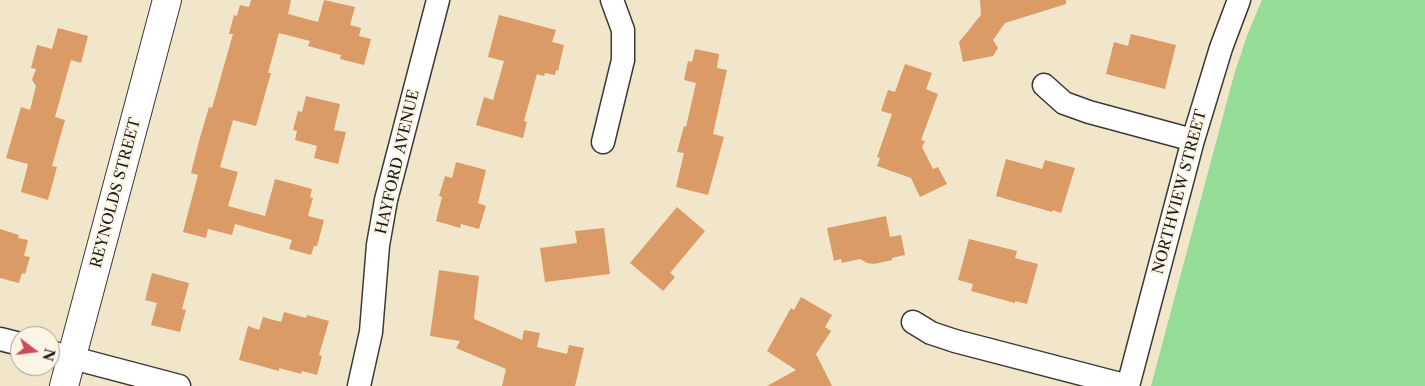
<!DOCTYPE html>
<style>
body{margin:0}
#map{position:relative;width:1425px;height:386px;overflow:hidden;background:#f1e6c9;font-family:"Libre Caslon Text",serif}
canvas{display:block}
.north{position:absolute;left:10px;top:326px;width:50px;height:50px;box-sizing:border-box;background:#fcf5e5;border:1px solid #a29e95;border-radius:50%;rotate:105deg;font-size:14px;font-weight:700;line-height:20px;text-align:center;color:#1c1c1c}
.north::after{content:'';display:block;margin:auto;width:18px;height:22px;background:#d1495b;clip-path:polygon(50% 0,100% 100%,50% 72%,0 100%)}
</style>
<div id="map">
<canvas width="1425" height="386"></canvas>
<div class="north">N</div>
</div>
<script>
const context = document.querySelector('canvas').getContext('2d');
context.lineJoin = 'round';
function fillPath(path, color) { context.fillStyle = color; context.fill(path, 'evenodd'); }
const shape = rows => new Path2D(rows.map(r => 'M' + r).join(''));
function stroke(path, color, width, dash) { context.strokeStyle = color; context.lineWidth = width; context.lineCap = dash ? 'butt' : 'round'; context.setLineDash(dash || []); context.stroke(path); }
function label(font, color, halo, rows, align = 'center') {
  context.font = font + ' "Libre Caslon Text",serif'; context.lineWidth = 4.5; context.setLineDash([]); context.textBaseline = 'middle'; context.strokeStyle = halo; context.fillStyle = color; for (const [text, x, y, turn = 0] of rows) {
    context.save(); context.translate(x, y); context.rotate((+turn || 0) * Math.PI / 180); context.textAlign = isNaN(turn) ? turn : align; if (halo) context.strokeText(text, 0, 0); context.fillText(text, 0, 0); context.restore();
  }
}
const green = shape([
 [1262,0,1425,0,1425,386,1151,386,1234,75,1248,33]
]);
const building = shape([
 [251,0,291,0,288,14,318,22,324,0,355,7,350,25,361,28,359,36,371,39,364,65,340,59,341,55,308,46,310,41,279,33,268,73,271,73,256,126,233,120,220,167,238,172,228,206,265,216,275,179,312,189,310,197,313,198,308,216,324,220,317,246,314,246,311,255,289,249,292,240,235,224,232,235,208,229,206,238,183,232,198,175,191,173,199,141,209,107,212,108,233,34,229,34,234,15,237,16,240,5,249,7],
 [980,0,1066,0,1066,4,1005,23,993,40,998,48,993,56,963,62,959,42,981,15],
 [499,15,556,30,552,42,564,45,558,71,556,70,555,75,545,73,544,76,537,74,524,121,527,122,523,138,476,125,484,97,493,100,504,61,488,57],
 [58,28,88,36,81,63,71,60,55,117,65,120,52,166,57,167,48,200,21,192,28,164,6,158,21,107,30,110,36,86,32,80,36,69,31,68,37,45,52,49],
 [1131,34,1176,45,1165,89,1106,74,1114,42,1128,46],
 [695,49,719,54,717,68,727,70,713,134,724,137,708,195,676,187,684,153,677,152,684,126,686,127,696,83,684,80,688,61,692,62],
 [905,64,932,73,926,89,938,94,921,140,925,141,922,147,933,169,938,167,947,184,920,197,911,178,877,166,880,158,877,157,892,114,881,111,888,90,895,92],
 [306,96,340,104,334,130,346,132,338,164,314,158,317,146,295,140,297,131,293,130,298,111,302,112],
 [1006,159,1042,169,1045,160,1075,168,1061,213,1053,210,1052,212,996,196],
 [456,162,486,170,478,203,486,206,479,229,461,224,460,228,436,221,442,197,439,196,445,176,452,178],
 [677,207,705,231,670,273,675,277,663,291,630,263],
 [886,216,890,237,901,235,905,255,892,258,892,260,874,264,867,263,860,259,842,263,841,259,834,261,827,228],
 [604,228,610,274,545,282,540,248,577,243,575,231],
 [0,229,19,235,18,238,28,240,24,256,30,257,25,274,22,273,19,283,0,278],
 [969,239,1017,251,1015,258,1038,264,1027,304,1015,301,1015,303,971,291,973,284,958,280],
 [439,270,479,276,474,319,522,340,524,330,540,333,537,347,567,354,569,345,584,348,575,386,502,386,506,369,456,348,460,341,430,336],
 [152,273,189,283,182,309,186,310,180,332,151,325,157,303,145,300],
 [801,297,832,315,825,327,831,331,816,354,832,386,767,386,796,370,767,351,791,308,794,310],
 [284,312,306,318,307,315,329,321,319,355,322,356,317,375,302,371,301,374,279,368,279,371,239,360,248,326,259,330,263,317,281,322]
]);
const street = shape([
 [1044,85,1064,103,1089,112,1193,140],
 [603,142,623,60,623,30,612,0],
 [913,322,931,333,955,341,1128,386],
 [0,339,20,344],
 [50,352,179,386],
 [359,386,371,332,378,245,386,200,438,0],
 [1128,386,1193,140,1221,48,1239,0]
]);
const secondary = shape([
 [64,386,167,0]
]);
const streetNames = [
 ["HAYFORD AVENUE",398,162,-77],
 ["NORTHVIEW STREET",1180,192,-75],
 ["REYNOLDS STREET",116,193,-75]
];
fillPath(green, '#95dc97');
fillPath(building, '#db9b67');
stroke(street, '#3c3a36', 25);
stroke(secondary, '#3c3a36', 30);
stroke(street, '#fff', 22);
stroke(secondary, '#fff', 28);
label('15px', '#1c1c1c', '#fcf5e5', streetNames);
</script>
